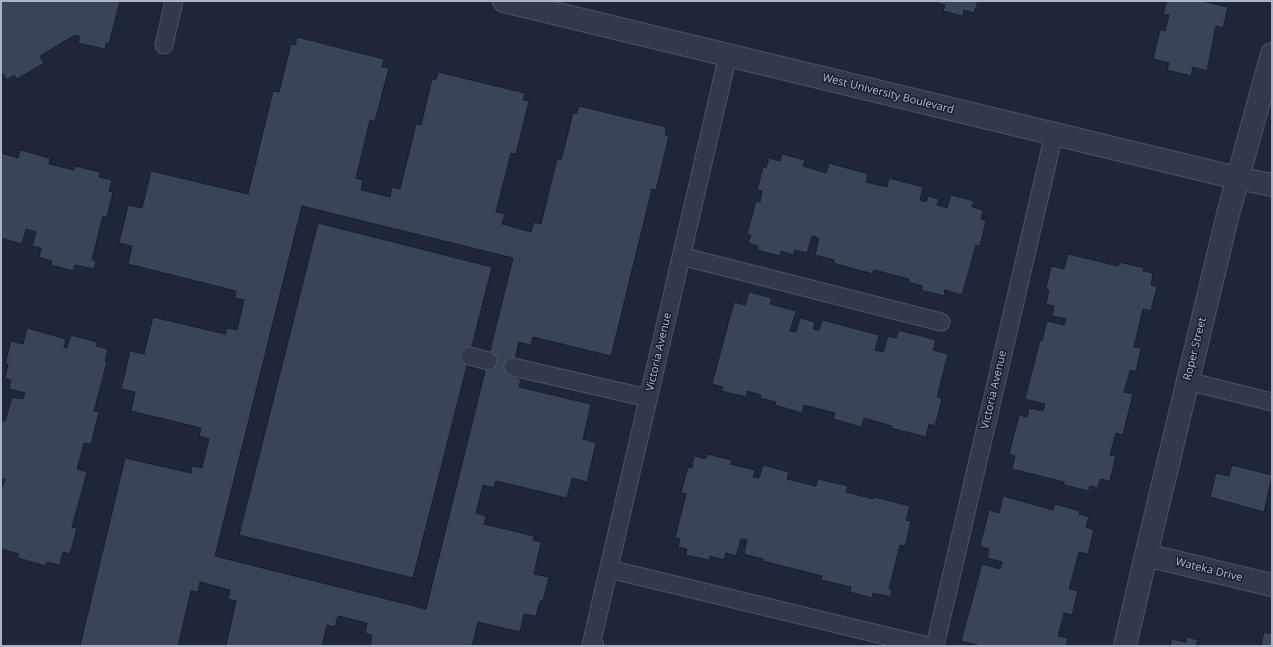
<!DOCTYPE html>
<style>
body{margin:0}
#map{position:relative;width:1273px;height:647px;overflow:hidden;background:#1e2637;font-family:"Noto Sans",sans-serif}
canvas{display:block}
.frame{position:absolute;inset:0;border:2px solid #abb3c5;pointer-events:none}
</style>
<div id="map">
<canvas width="1273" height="647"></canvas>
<div class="frame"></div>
</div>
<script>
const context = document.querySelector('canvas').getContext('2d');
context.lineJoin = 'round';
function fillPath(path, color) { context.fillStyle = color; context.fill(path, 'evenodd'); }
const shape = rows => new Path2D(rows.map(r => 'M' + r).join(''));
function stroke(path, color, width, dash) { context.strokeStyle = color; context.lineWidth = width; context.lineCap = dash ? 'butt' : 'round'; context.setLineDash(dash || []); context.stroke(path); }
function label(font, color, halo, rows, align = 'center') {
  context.font = font + ' "Noto Sans",sans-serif'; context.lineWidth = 3; context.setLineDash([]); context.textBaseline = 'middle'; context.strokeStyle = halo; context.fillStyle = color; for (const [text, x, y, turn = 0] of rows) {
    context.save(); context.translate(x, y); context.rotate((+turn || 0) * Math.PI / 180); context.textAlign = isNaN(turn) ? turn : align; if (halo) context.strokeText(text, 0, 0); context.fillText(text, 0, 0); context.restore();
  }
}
const building = shape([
 [1,1,120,1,109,44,106,43,105,49,78,43,80,37,75,35,40,56,44,63,17,79,14,75,7,80,3,74,1,75,1,1],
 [929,1,978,1,974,13,964,10,963,16,943,11,945,5,929,1],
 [1167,1,1201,1,1228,7,1223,28,1216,26,1207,71,1193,67,1191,76,1167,70,1169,63,1153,59,1160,30,1165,31,1169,15,1163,14,1167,1],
 [297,37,384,59,382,67,389,68,375,121,370,120,356,178,363,180,361,190,390,197,392,187,400,189,416,124,421,125,432,79,436,80,438,72,525,93,523,100,529,101,516,154,511,153,496,212,505,214,502,224,531,232,534,222,541,224,557,159,561,160,573,113,577,113,579,106,666,127,665,135,669,136,656,190,652,189,611,356,533,337,531,345,519,342,513,367,511,376,521,379,519,387,591,404,583,439,596,443,587,482,572,478,567,498,496,481,494,488,483,485,476,513,486,516,484,524,534,536,533,540,541,542,534,574,549,577,543,601,540,601,536,616,524,614,520,632,478,622,472,646,370,646,372,635,365,633,367,623,338,616,335,627,327,625,322,646,226,646,236,601,228,599,230,590,200,582,198,592,191,591,178,646,80,646,125,458,191,473,192,466,202,468,209,439,199,436,201,428,131,411,135,392,121,389,130,351,144,354,153,317,225,334,227,328,237,330,244,300,235,298,236,291,128,264,132,246,119,243,128,205,142,208,151,171,248,194,273,91,279,92,291,44,295,45,297,37],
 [302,206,513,258,426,609,215,556,302,206],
 [20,150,50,158,49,164,74,170,75,166,100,172,99,177,112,180,109,191,113,192,107,217,103,216,92,260,96,261,94,269,75,265,73,271,51,265,52,261,39,257,41,248,32,246,36,232,26,229,22,244,1,238,1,153,18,158,20,150],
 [782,154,805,160,803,166,826,173,829,163,868,174,866,182,887,187,889,178,923,187,920,200,926,202,928,196,939,199,937,205,947,208,951,195,974,201,972,207,983,210,981,219,986,221,980,246,976,245,962,295,945,290,944,296,921,290,922,286,909,282,909,279,874,270,873,274,833,263,834,260,815,255,819,238,812,236,807,253,795,250,794,255,781,251,780,256,757,250,758,246,748,243,751,235,747,234,756,201,760,202,762,191,757,190,763,167,766,168,769,158,780,161,782,154],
 [318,223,492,267,413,578,239,535,318,223],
 [1068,254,1118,266,1119,262,1144,268,1143,271,1153,273,1151,285,1157,287,1151,311,1143,309,1134,347,1141,348,1136,372,1130,370,1124,392,1133,394,1123,435,1116,433,1110,455,1116,456,1110,481,1100,479,1098,488,1090,486,1089,491,1064,485,1064,482,1012,469,1015,456,1009,454,1019,415,1027,417,1029,408,1043,411,1045,404,1025,399,1040,340,1042,341,1047,321,1064,325,1066,319,1052,316,1054,306,1046,304,1049,290,1046,289,1051,266,1064,269,1068,254],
 [749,292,772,298,770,304,796,311,790,331,796,332,800,318,815,322,813,329,819,330,822,320,879,335,875,350,883,352,888,336,896,338,899,330,936,340,933,350,948,354,937,397,942,399,935,426,929,424,926,437,891,428,892,426,864,418,861,427,833,419,835,413,804,405,802,413,775,405,776,402,760,398,761,395,747,391,746,397,721,391,723,387,712,384,734,302,745,305,749,292],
 [27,328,66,339,64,347,67,348,71,335,97,342,96,346,108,349,105,361,107,362,94,411,99,412,91,444,84,443,77,469,87,472,72,527,77,528,70,554,63,552,60,565,47,562,46,566,18,558,19,554,1,549,1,485,3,486,5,479,1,478,1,421,5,421,12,397,23,399,25,393,9,389,11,380,5,378,8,364,5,364,11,341,23,344,27,328],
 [707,454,732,460,730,464,755,470,753,477,759,478,763,465,789,472,787,479,816,486,818,479,848,486,846,492,873,499,874,497,910,506,906,520,911,521,905,546,900,545,889,589,892,590,890,597,873,593,872,598,850,592,851,587,821,580,822,576,763,561,763,559,744,554,747,540,741,539,736,556,726,553,724,560,710,556,709,560,686,555,687,549,678,547,680,539,675,538,686,494,681,493,688,467,692,468,694,456,706,459,707,454],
 [1232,465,1272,475,1264,512,1210,497,1216,473,1229,476,1232,465],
 [1003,496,1053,510,1055,504,1080,511,1079,514,1089,517,1086,527,1094,530,1088,554,1079,552,1069,589,1078,591,1072,615,1064,613,1058,636,1068,638,1066,646,980,646,961,641,982,564,1000,569,1002,562,987,558,989,549,980,546,989,510,999,513,1003,496],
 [1264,632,1272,634,1272,646,1261,646,1264,632],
 [1187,637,1198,640,1196,645,1200,646,1170,646,1172,639,1186,642,1187,637]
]);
const service = shape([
 [164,45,174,1],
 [681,256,941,322],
 [470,356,488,361],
 [513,367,648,398],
 [1187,381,1272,402],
 [609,569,928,646],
 [595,646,591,645,728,55],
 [935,646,1054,134]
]);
const minor = shape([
 [1146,555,1272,585],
 [1125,646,1146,555,1228,214,1272,54]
]);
const tertiary = shape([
 [504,1,1237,178,1272,185]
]);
const streetNames = [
 ["West University Boulevard",888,94,14],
 ["Roper Street",1195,349,-76],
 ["Victoria Avenue",659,352,-77],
 ["Victoria Avenue",994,390,-77],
 ["Wateka Drive",1209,570,14]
];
fillPath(building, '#3a4458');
stroke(building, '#19202e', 1);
stroke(service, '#4c5363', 19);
stroke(minor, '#4c5363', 24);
stroke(tertiary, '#4c5363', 24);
stroke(service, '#323948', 17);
stroke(minor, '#323948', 22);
stroke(tertiary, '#323948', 22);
label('11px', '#abb3c5', '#171e2c', streetNames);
</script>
